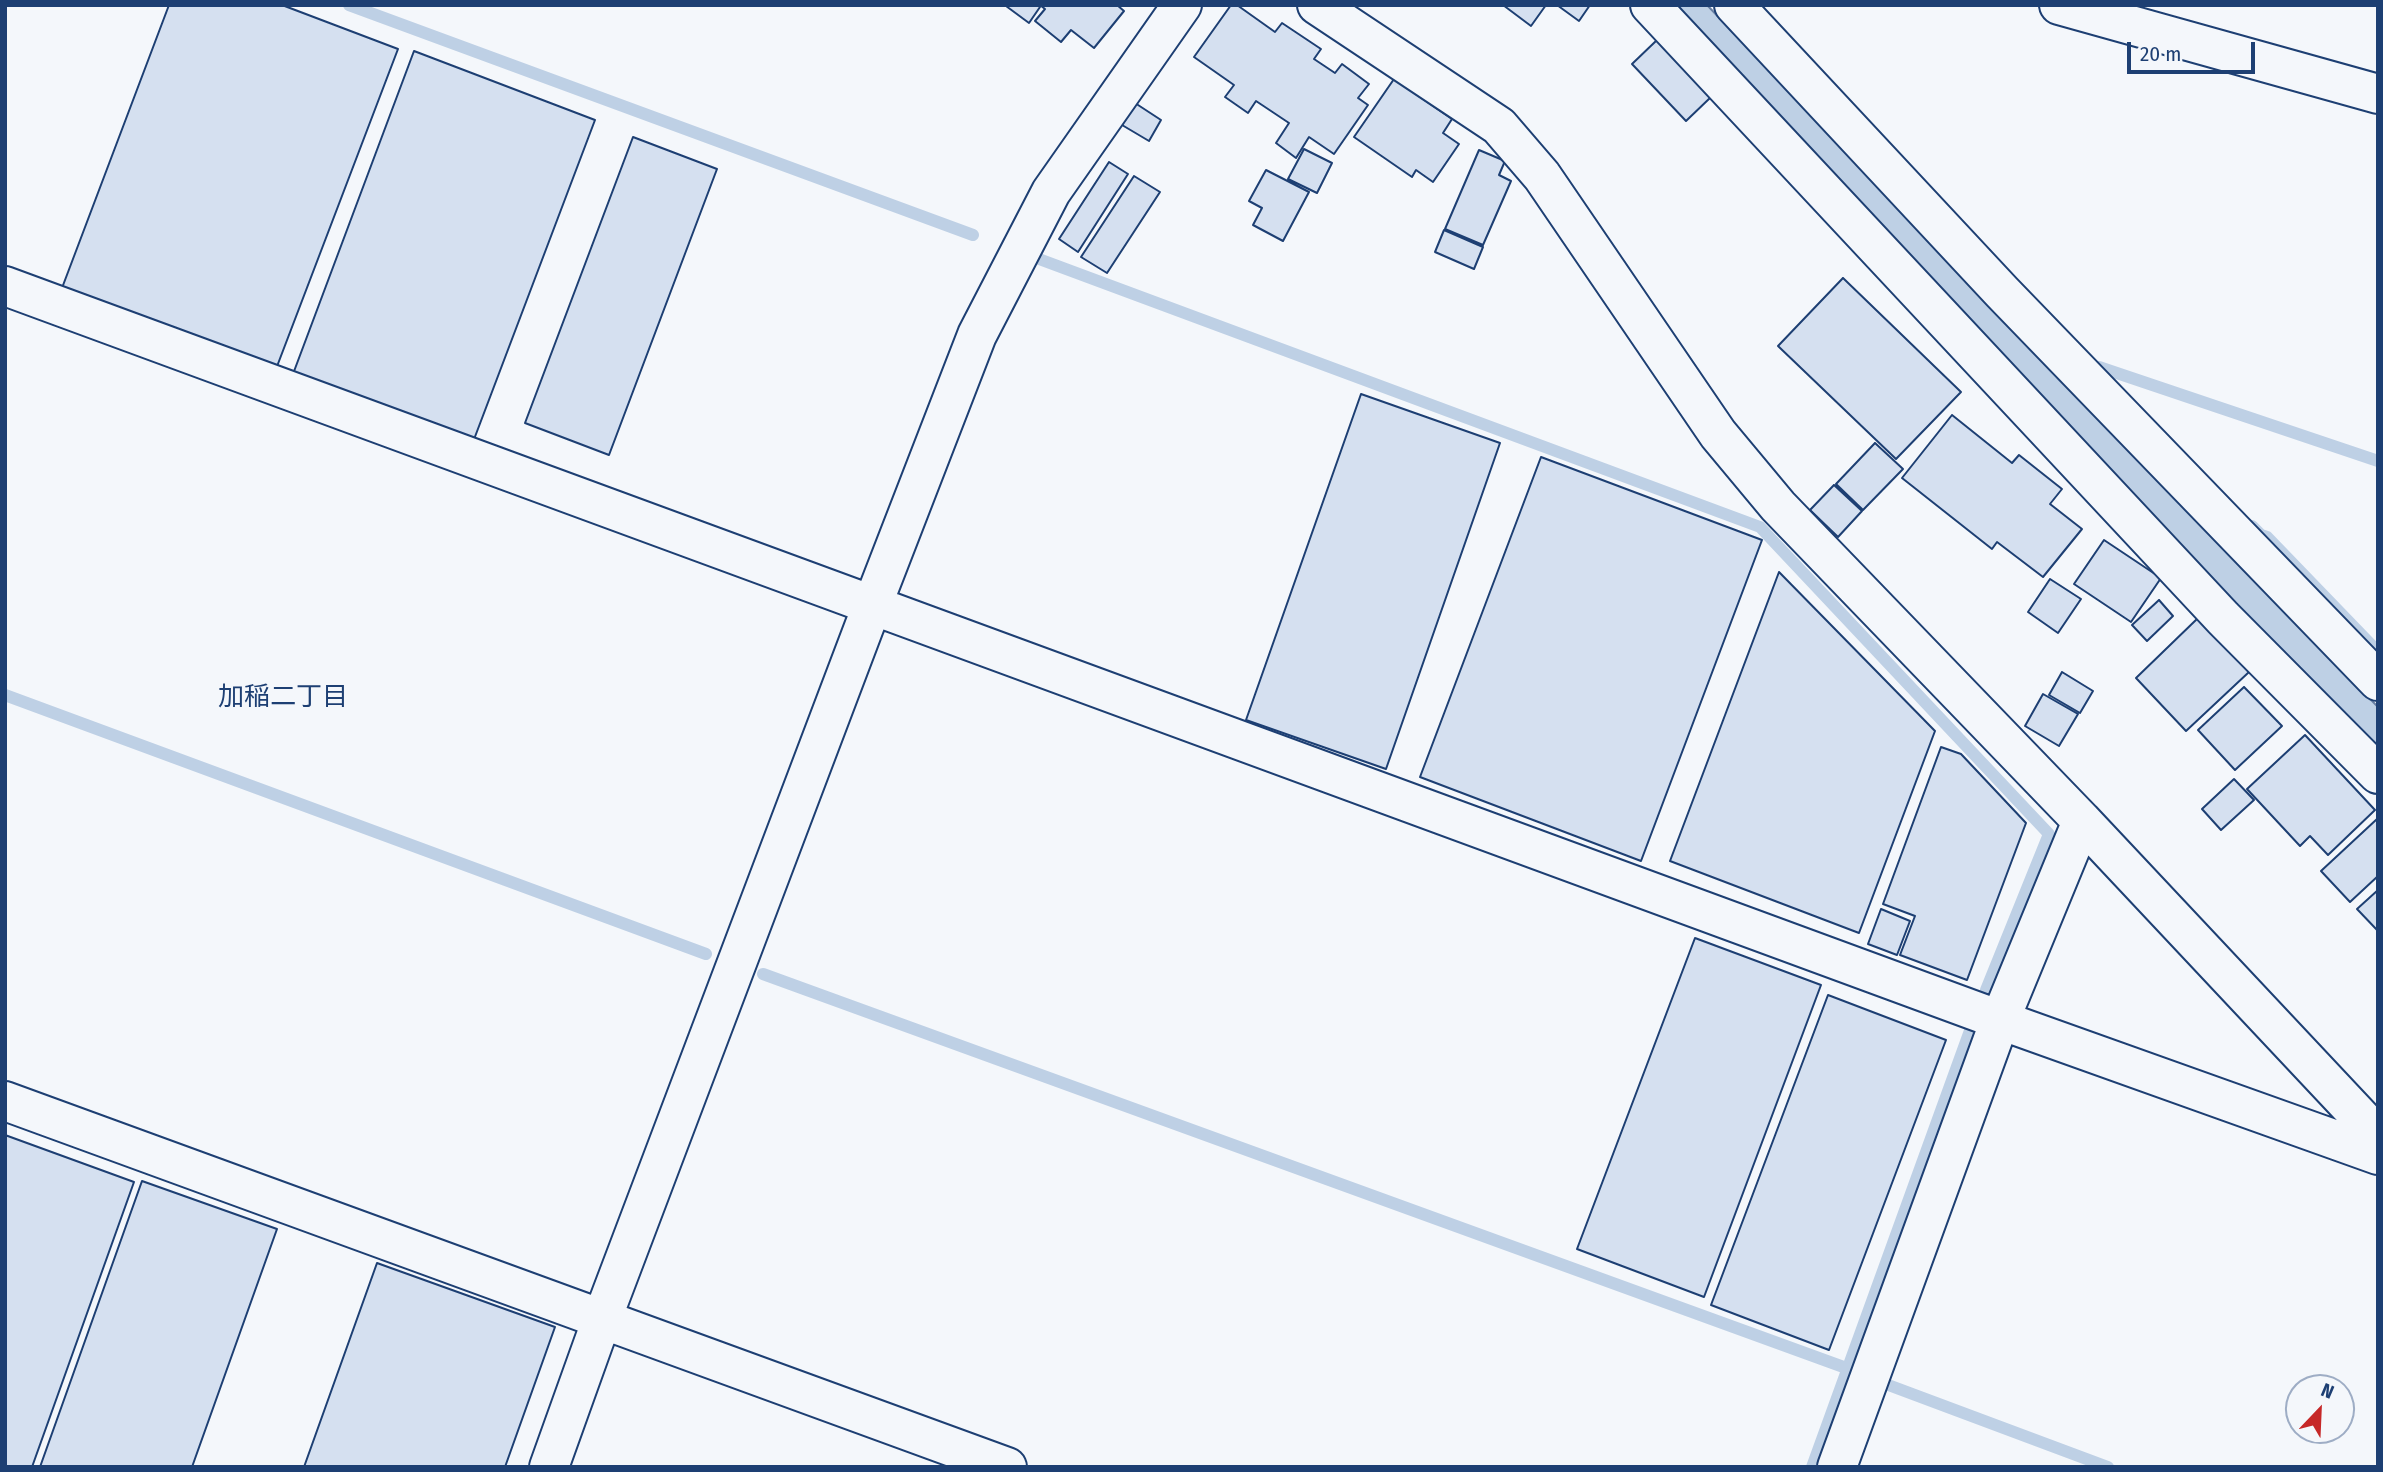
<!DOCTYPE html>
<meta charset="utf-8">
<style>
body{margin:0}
#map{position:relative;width:2383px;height:1472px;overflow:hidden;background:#f4f7fb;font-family:"Fira Sans Condensed",sans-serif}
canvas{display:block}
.frame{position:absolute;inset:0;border:7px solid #1d3f73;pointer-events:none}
.north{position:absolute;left:2285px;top:1374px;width:70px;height:70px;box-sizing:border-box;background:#f4f7fb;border:2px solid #9eadc5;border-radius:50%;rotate:23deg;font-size:19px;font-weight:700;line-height:28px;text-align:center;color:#1d3f73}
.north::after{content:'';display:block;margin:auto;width:24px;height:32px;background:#c62828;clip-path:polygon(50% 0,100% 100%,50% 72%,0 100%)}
.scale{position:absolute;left:2127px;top:42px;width:128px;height:32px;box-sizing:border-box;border:4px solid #1d3f73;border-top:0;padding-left:9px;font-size:21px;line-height:24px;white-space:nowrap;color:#1d3f73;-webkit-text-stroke:5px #f4f7fb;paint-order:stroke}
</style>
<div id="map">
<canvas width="2383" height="1472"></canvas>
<div class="frame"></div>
<div class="north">N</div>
<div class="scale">20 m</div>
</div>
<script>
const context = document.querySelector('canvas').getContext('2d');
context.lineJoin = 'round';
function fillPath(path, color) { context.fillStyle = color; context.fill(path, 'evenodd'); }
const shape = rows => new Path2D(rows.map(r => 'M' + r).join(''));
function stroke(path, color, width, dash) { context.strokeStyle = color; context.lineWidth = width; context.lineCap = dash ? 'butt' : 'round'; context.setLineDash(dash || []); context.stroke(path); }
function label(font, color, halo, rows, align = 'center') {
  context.font = font + ' "Fira Sans Condensed","Noto Sans JP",sans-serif'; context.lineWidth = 5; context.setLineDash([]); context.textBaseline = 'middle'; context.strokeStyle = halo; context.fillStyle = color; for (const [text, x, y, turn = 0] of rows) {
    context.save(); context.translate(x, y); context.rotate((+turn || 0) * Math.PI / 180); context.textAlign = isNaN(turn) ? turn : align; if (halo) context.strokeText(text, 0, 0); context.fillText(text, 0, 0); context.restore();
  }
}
const water = shape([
 [1670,5,1707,5,2239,565,2378,707,2378,752,2221,595,1670,5]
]);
const stream = shape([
 [349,5,973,235],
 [1039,259,1760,527,2049,834,1986,990],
 [2099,367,2378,461],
 [2252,526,2261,535,2267,537,2378,652],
 [5,695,706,954],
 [763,974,1849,1369],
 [1883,1383,2108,1467],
 [1812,1467,1972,1025]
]);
const building = shape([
 [169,5,282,5,398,49,276,369,62,288,169,5],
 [1037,5,1040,7,1029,23,1006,6,1037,5],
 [1040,5,1117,5,1124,11,1094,48,1071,30,1061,42,1035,21,1045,9,1040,5],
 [1231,5,1237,5,1275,32,1282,23,1321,49,1314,59,1335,73,1342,64,1369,84,1358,98,1368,105,1334,154,1309,137,1296,158,1276,143,1289,123,1256,101,1248,113,1225,97,1234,85,1194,57,1231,5],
 [1503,5,1546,5,1531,26,1503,5],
 [1557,5,1590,5,1579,21,1557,5],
 [1657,40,1711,97,1686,121,1632,64,1657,40],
 [414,51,595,120,473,442,293,374,414,51],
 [1394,79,1452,119,1443,133,1459,144,1433,182,1416,170,1412,177,1354,137,1394,79],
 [1135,103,1161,120,1149,141,1122,125,1135,103],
 [633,137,717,169,609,455,525,423,633,137],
 [1304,149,1332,163,1317,193,1288,179,1304,149],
 [1479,150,1505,161,1499,175,1511,181,1483,245,1445,229,1479,150],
 [1109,162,1128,174,1078,252,1059,239,1109,162],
 [1266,170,1309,192,1283,241,1253,225,1262,208,1249,201,1266,170],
 [1134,176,1160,192,1107,273,1081,257,1134,176],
 [1444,230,1483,247,1474,269,1435,252,1444,230],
 [1843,278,1961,392,1896,459,1778,346,1843,278],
 [1361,394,1500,443,1386,769,1246,720,1361,394],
 [1952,415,2012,463,2019,455,2062,489,2050,504,2082,529,2043,577,1997,542,1992,549,1902,478,1952,415],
 [1875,443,1903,469,1863,510,1836,484,1875,443],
 [1541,457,1762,540,1641,861,1420,777,1541,457],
 [1834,485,1862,511,1838,537,1810,510,1834,485],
 [2104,540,2161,578,2131,622,2074,584,2104,540],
 [1779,572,1935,731,1859,933,1670,861,1779,572],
 [2050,579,2081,599,2058,633,2028,612,2050,579],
 [2159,600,2173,616,2147,641,2132,625,2159,600],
 [2198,618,2249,672,2186,731,2136,678,2198,618],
 [2062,672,2093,691,2080,713,2049,695,2062,672],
 [2244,687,2282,726,2235,770,2198,730,2244,687],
 [2043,694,2078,714,2059,746,2025,726,2043,694],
 [2305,735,2375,810,2328,855,2310,836,2300,846,2247,789,2305,735],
 [1941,747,1961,754,2026,823,1967,980,1900,955,1915,916,1883,904,1941,747],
 [2234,779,2254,800,2221,830,2202,809,2234,779],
 [2377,819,2378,876,2350,902,2321,871,2377,819],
 [2378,890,2378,931,2357,909,2378,890],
 [1881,909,1910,921,1897,955,1868,944,1881,909],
 [1695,938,1821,985,1704,1297,1577,1249,1695,938],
 [1828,995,1946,1040,1829,1350,1711,1305,1828,995],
 [5,1135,134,1182,32,1467,5,1467,5,1135],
 [142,1181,277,1229,192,1467,40,1467,142,1181],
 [377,1263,555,1327,505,1467,304,1467,377,1263]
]);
const minor = shape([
 [1317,5,1499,126,1542,176,1718,434,1778,506,2082,821,2000,1020,1837,1467],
 [1650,5,2223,618,2378,774],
 [1734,5,2002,292,2378,681],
 [2059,5,2378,94],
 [5,286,2000,1020,2378,1155],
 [2082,821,2376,1134,2378,1140],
 [5,1101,1007,1467],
 [549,1467,602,1319,872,606,977,335,1051,192,1182,5]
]);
const neighbourhoodNames = [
 ["加稲二丁目",283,698]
];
fillPath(water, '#bed0e5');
stroke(water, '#687fa3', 2);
stroke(stream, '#bed0e5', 12);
fillPath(building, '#d5e0f0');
stroke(building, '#1d3f73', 2);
stroke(minor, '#1d3f73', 42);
stroke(minor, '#f4f7fb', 38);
label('26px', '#1d3f73', '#f4f7fb', neighbourhoodNames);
</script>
